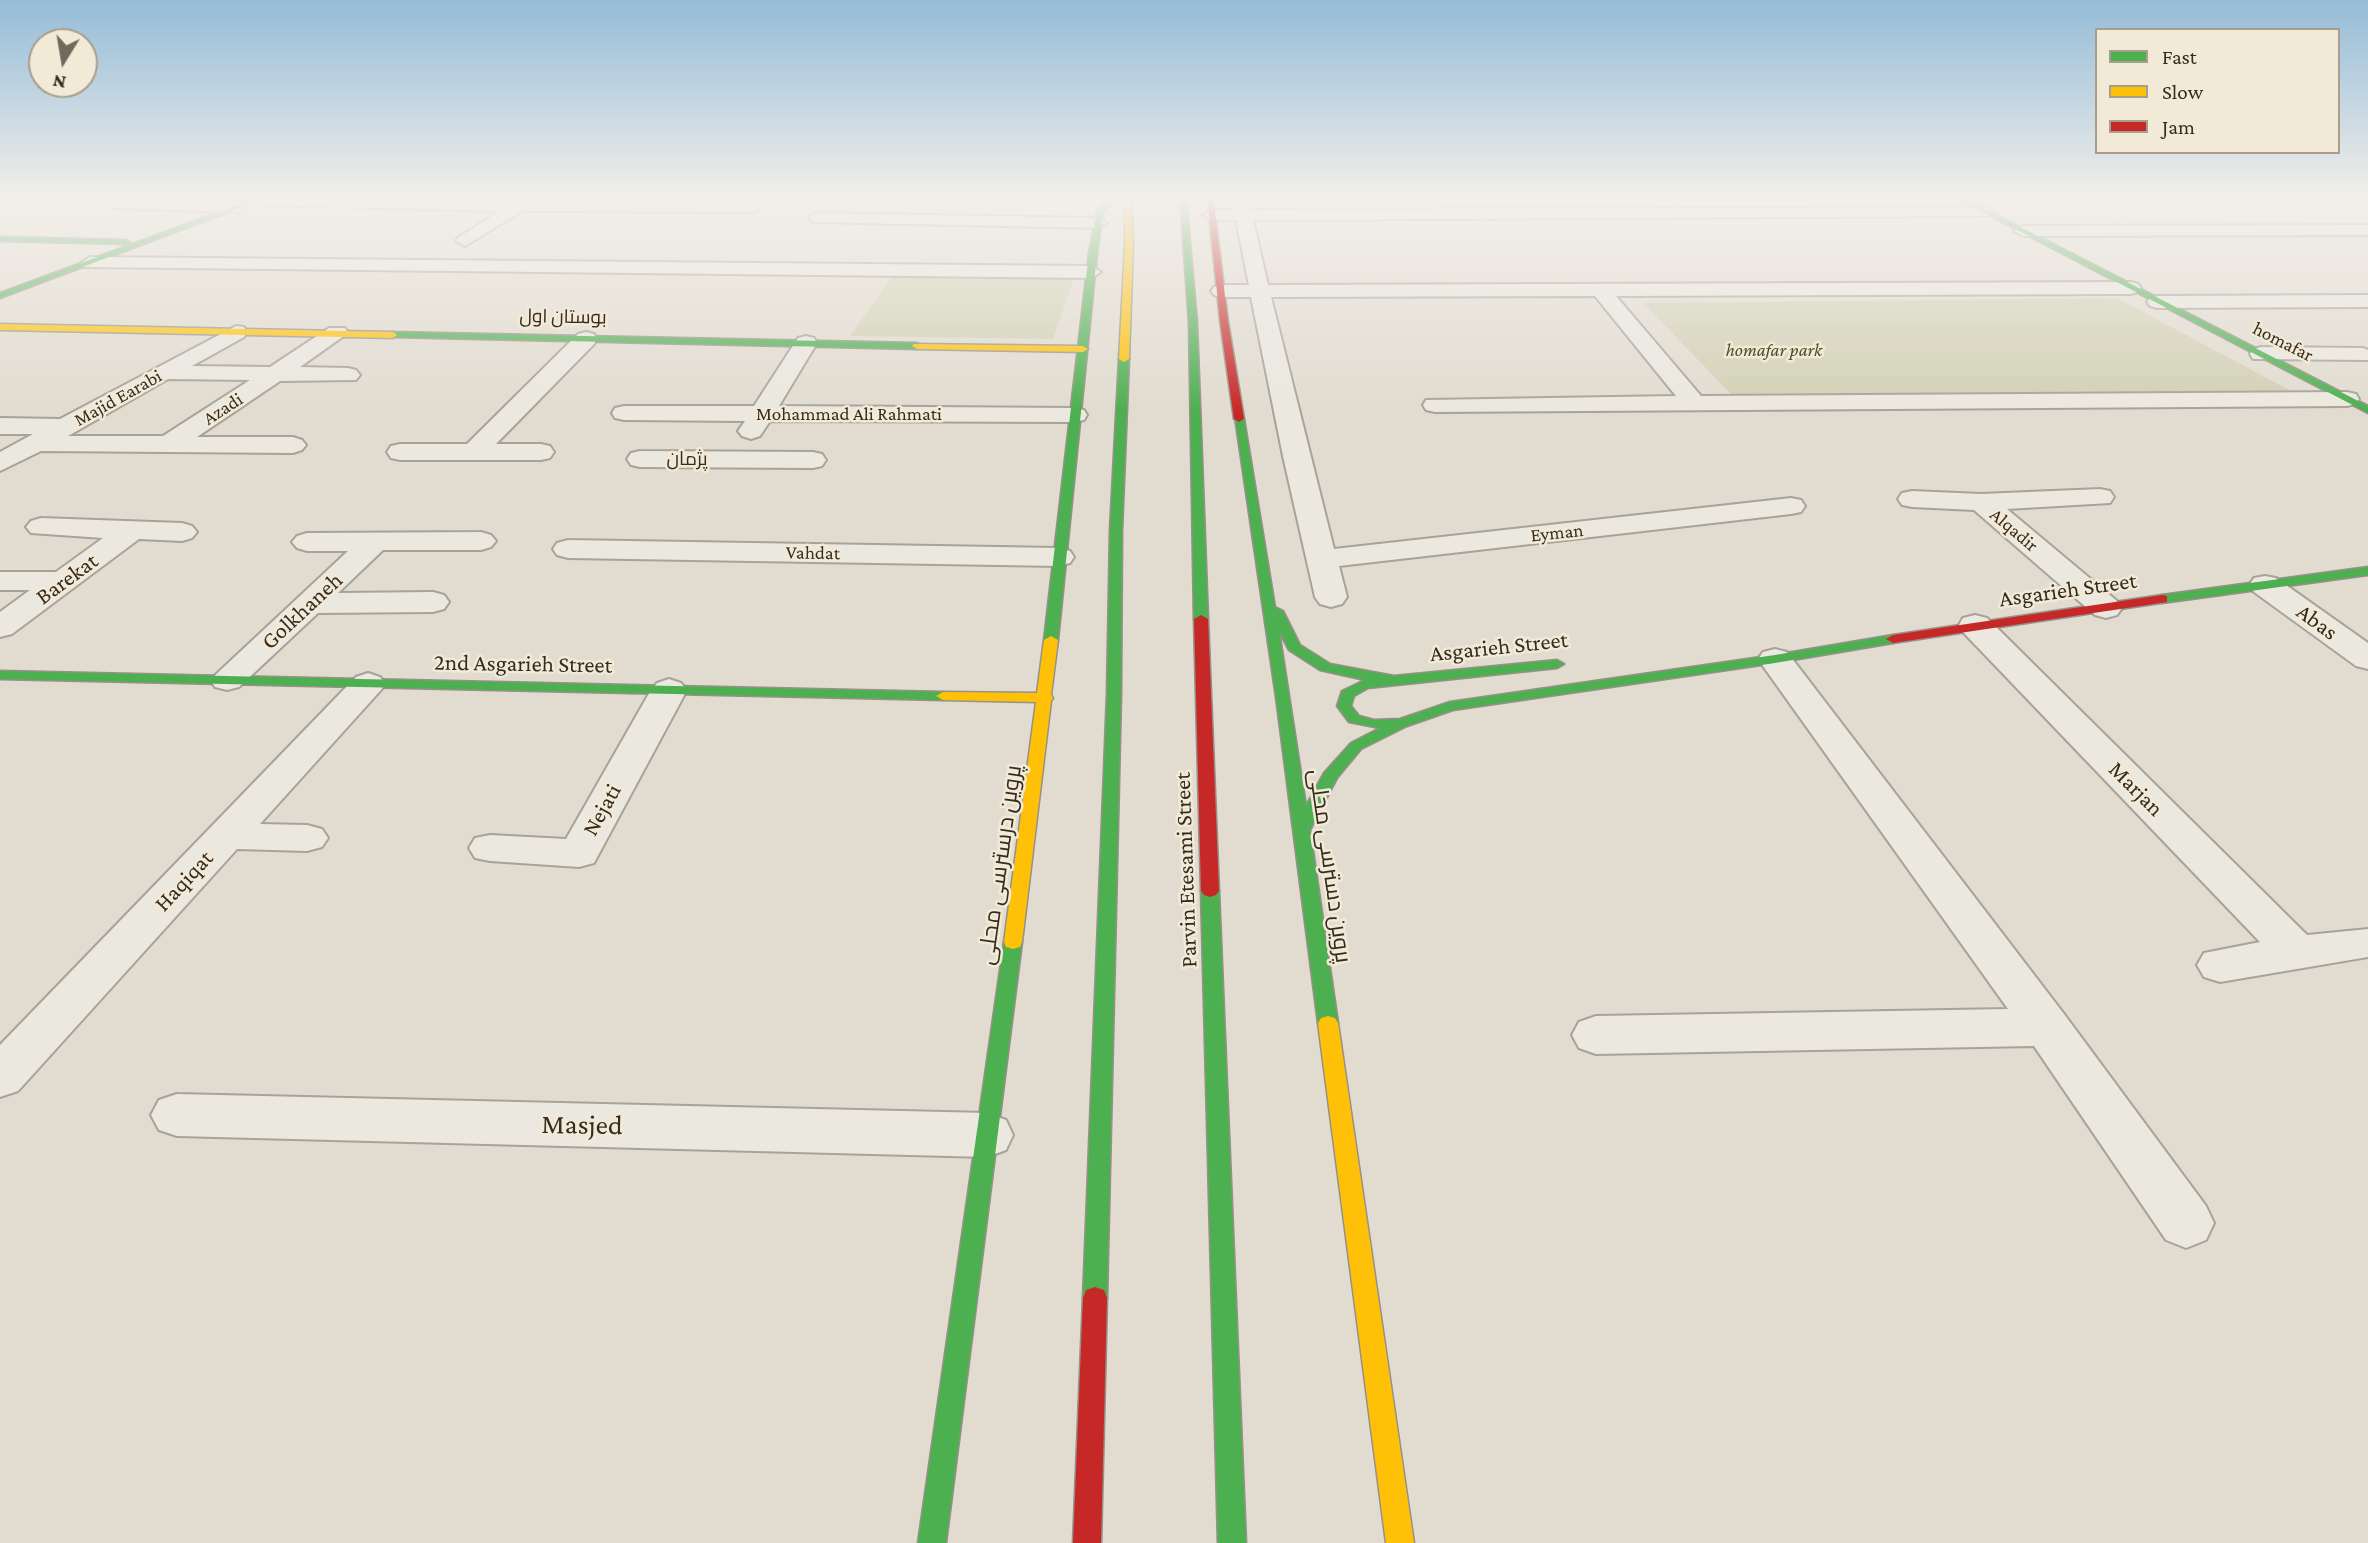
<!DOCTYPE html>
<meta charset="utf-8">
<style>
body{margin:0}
#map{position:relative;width:2368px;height:1543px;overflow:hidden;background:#e2dcd0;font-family:"Crimson Pro",serif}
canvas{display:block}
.legend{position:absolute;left:2095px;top:28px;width:245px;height:126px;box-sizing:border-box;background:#f2ead7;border:2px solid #a79e8e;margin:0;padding:9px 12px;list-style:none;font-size:21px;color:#362b21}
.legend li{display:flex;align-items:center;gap:14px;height:35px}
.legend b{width:35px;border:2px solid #a79e8e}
.north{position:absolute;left:28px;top:28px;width:70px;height:70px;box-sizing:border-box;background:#f2ead7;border:2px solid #a79e8e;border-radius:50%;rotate:191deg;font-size:19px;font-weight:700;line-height:28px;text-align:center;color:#362b21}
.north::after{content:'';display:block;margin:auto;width:24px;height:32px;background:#72695e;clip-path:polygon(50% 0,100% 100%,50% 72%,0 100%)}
</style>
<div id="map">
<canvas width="2368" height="1543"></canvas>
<ul class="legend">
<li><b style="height:9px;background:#4caf50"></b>Fast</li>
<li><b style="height:9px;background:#ffc107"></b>Slow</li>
<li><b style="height:9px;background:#c62828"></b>Jam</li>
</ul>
<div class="north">N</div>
</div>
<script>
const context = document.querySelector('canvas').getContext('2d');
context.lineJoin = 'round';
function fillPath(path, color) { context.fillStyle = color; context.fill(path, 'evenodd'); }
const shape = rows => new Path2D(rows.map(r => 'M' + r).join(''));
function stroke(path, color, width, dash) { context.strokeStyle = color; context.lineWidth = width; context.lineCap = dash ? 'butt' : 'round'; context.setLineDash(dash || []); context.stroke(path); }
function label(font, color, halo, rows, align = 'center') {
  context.font = font + ' "Crimson Pro",Cairo,serif'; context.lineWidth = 5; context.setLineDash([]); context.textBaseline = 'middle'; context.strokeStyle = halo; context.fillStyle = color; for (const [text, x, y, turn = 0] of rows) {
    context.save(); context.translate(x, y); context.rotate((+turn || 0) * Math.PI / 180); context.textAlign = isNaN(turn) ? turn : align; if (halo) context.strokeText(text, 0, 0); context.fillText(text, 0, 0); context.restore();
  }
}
const green = shape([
 [892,277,1074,279,1053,339,850,336],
 [2117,298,2293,392,1735,398,1643,303]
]);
const street = shape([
 [0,196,9,196,0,201,0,196],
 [256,196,478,201,753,202,761,207,753,212,522,211,465,246,456,241,459,237,500,211,259,205,251,200,256,196],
 [1231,196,1247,196,1250,210,1985,207,1993,212,1991,216,1253,220,1268,285,2131,282,2138,284,2141,288,2138,292,2131,294,1616,296,1701,396,2347,392,2356,394,2359,399,2356,404,2347,406,1435,412,1426,410,1423,405,1426,400,1676,396,1595,296,1271,297,1334,549,1791,498,1801,500,1805,506,1801,512,1791,514,1339,566,1347,597,1342,604,1331,607,1320,604,1315,597,1283,456,1251,297,1221,297,1214,295,1211,291,1214,287,1221,285,1249,285,1236,220,1211,220,1203,215,1211,210,1234,210,1231,196],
 [117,199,238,202,246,207,238,212,111,208,109,204,111,200,117,199],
 [818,213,1098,218,1107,223,1098,228,812,222,809,218,812,214,818,213],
 [2368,225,2368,235,2023,236,2014,231,2023,226,2368,225],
 [90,257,1091,266,1101,272,1091,278,83,267,81,263,90,257],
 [2368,295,2368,307,2157,308,2150,306,2147,302,2150,298,2157,296,2368,295],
 [236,326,244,327,247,332,244,337,192,366,270,367,329,328,345,328,348,333,300,367,348,368,356,370,360,375,356,380,280,381,197,437,293,437,302,440,306,445,302,450,293,453,41,451,0,471,0,452,33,434,0,434,0,418,60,419,236,326],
 [168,379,250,380,163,436,68,436,168,379],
 [586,332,594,334,597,339,594,344,496,444,541,444,550,446,554,452,550,458,541,460,400,460,391,458,387,452,391,446,400,444,467,444,578,334,586,332],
 [806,336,814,338,817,343,779,406,1075,408,1084,410,1087,415,1084,420,1075,422,770,421,760,436,751,439,742,436,738,431,745,421,624,420,615,418,612,413,615,408,624,406,754,406,798,338,806,336],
 [2261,347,2363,348,2368,350,2368,360,2253,359,2250,354,2253,349,2261,347],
 [640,451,813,452,822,454,826,460,822,466,813,468,640,467,631,465,627,459,631,453,640,451],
 [2100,489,2110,491,2114,497,2110,503,2007,509,2117,601,2122,608,2117,615,2106,618,2095,615,1974,510,1912,507,1902,505,1898,499,1902,493,1912,491,1981,494,2100,489],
 [41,518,182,523,192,526,197,532,192,538,182,541,139,539,12,634,0,637,0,612,30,590,0,590,0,572,56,572,103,538,31,533,26,527,31,521,41,518],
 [481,532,491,535,496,541,491,547,481,550,383,550,338,593,433,592,444,595,449,602,444,609,433,612,318,613,239,687,227,690,215,687,210,680,348,551,307,551,297,548,292,542,297,536,307,533,481,532],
 [568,540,1059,548,1070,551,1074,557,1070,563,1059,566,568,558,557,555,553,549,557,543,568,540],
 [2265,576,2276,578,2368,643,2368,669,2356,666,2254,592,2249,585,2254,578,2265,576],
 [1975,615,1987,618,2307,935,2368,929,2368,957,2220,982,2204,977,2197,965,2204,953,2260,942,1963,632,1959,625,1963,618,1975,615],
 [1775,649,1787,652,2064,1014,2206,1206,2214,1223,2206,1240,2186,1248,2166,1240,2034,1046,1596,1054,1579,1048,1572,1035,1579,1022,1596,1016,2008,1009,1758,659,1763,652,1775,649],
 [368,673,380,677,386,684,380,691,260,824,307,825,322,829,328,838,322,847,307,851,237,849,18,1091,0,1097,0,1045,356,677,368,673],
 [669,679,681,683,687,690,594,863,579,867,490,861,475,858,469,848,475,838,490,835,566,839,651,690,657,683,669,679],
 [177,1094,987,1113,1006,1120,1013,1135,1006,1150,987,1157,177,1136,159,1130,151,1115,159,1100,177,1094]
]);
const fast = shape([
 [262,196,271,196,0,298,0,293,262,196],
 [1110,196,1117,196,1103,212,1097,253,1058,640,1051,644,1044,640,1089,253,1097,212,1110,196],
 [1180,196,1186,196,1197,323,1208,619,1201,623,1194,619,1189,323,1180,196],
 [1952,196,1960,196,2368,406,2368,413,1952,196],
 [0,237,126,240,130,242,126,244,0,241,0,237],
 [393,332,917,343,922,346,917,349,390,337,390,333,393,332],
 [1124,356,1129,359,1122,530,1121,694,1107,1298,1104,1306,1095,1309,1086,1306,1083,1298,1107,694,1110,530,1119,359,1124,356],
 [1235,417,1244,419,1275,607,1283,611,1300,645,1330,664,1394,676,1557,660,1564,664,1557,668,1368,688,1354,696,1351,706,1359,716,1374,720,1400,719,1450,702,1775,655,1893,635,1900,639,1893,643,1775,663,1453,710,1407,726,1361,749,1337,778,1310,830,1338,1023,1335,1028,1328,1030,1321,1028,1318,1023,1276,697,1235,417],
 [1279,631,1289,650,1320,670,1365,680,1342,691,1337,706,1349,722,1380,728,1351,743,1324,773,1306,806,1279,631],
 [2368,567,2368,575,2162,603,2155,599,2162,595,2368,567],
 [0,671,943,692,950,696,943,700,0,679,0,671],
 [1210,885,1216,887,1219,891,1246,1543,1218,1543,1201,891,1204,887,1210,885],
 [1013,935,1020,937,1022,942,946,1543,918,1543,1004,942,1006,937,1013,935]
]);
const slow = shape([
 [1125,196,1131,196,1133,245,1129,359,1124,362,1119,359,1125,245,1125,196],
 [0,324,393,332,397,335,393,338,0,330,0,324],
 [914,344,1083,346,1088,349,1083,352,917,349,912,346,914,344],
 [1051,636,1058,640,1051,695,1053,698,1051,701,1022,942,1020,947,1013,949,1006,947,1004,942,1036,702,943,700,936,696,943,692,1037,693,1044,640,1051,636],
 [1328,1016,1335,1018,1338,1023,1414,1543,1386,1543,1318,1023,1321,1018,1328,1016]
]);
const jam = shape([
 [1207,196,1213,196,1228,321,1244,419,1239,422,1234,419,1220,321,1207,196],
 [2162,595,2167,596,2167,602,1893,643,1886,639,1893,635,2162,595],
 [1201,615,1208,619,1219,891,1216,895,1210,897,1204,895,1201,891,1194,619,1201,615],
 [1095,1287,1104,1290,1107,1298,1101,1543,1073,1543,1083,1298,1086,1290,1095,1287]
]);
const farStreetnames = [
 ["بوستان اول",563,317,1],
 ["homafar",2283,342,27],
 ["Majid Earabi",118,398,-29],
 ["Azadi",223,409,-33],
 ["Mohammad Ali Rahmati",849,414],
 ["پژمان",687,459],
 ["Alqadir",2014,530,40],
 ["Eyman",1557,533,-6],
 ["Vahdat",813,553,1]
];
const farParknames = [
 ["homafar park",1774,350]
];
const streetNames = [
 ["Barekat",67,579,-36],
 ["Asgarieh Street",2068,590,-8],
 ["Golkhaneh",302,611,-43],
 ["Abas",2317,622,36],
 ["Asgarieh Street",1499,647,-6],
 ["2nd Asgarieh Street",523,664,1],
 ["Marjan",2136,789,45],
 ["Nejati",602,810,-61],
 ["پروین درسترسی محلی",1000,865,-82],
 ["پروین دسترسی محلی",1330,866,82],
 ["Parvin Etesami Street",1186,870,-92],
 ["Haqiqat",184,881,-47]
];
const nearStreetnames = [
 ["Masjed",582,1125,1]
];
fillPath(green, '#d1d0b4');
stroke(street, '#a8a298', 4);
stroke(fast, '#979188', 3);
stroke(slow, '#979188', 3);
stroke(jam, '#979188', 3);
fillPath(street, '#ebe8e0');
fillPath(fast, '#4caf50');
fillPath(slow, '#ffc107');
fillPath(jam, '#c62828');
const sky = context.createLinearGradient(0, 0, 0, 412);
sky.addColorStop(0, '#95bcd8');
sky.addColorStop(0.48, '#f2efea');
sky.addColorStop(1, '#f2efea00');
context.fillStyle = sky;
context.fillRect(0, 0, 2368, 412);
label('19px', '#362b21', '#f2ead7', farStreetnames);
label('italic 19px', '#475129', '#f2ead7', farParknames);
label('23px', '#362b21', '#f2ead7', streetNames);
label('28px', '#362b21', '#f2ead7', nearStreetnames);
</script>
